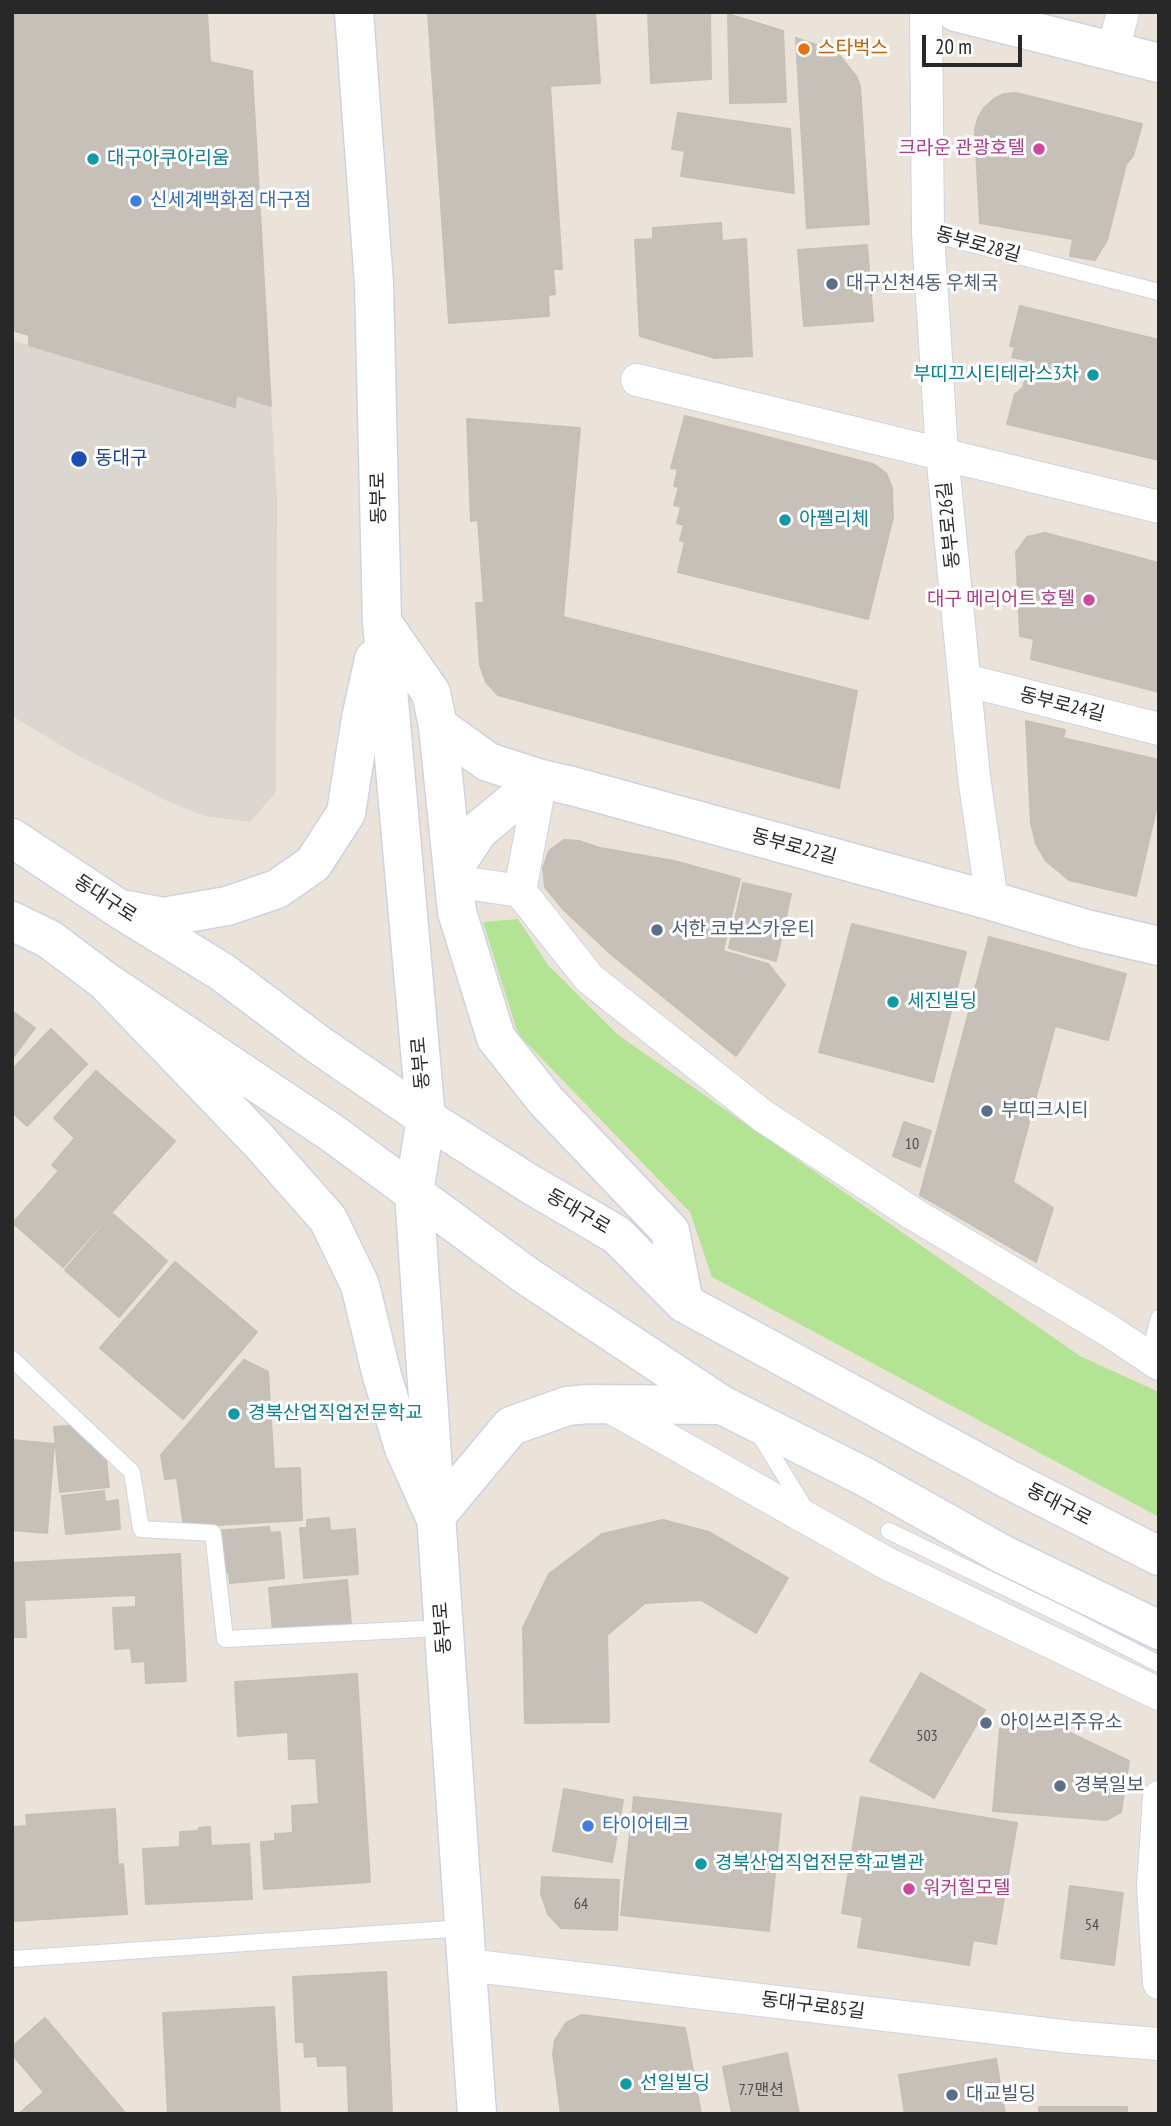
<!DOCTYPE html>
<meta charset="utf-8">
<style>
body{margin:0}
#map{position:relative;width:1171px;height:2126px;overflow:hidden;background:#ebe3d9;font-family:"PT Sans Narrow",sans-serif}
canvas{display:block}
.frame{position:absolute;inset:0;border:14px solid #282828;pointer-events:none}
.scale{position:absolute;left:922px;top:35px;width:100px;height:32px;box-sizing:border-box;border:4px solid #282828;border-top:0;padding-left:9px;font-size:21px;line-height:24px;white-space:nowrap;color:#282828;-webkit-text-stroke:5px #fff;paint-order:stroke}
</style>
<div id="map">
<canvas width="1171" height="2126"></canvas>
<div class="frame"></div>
<div class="scale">20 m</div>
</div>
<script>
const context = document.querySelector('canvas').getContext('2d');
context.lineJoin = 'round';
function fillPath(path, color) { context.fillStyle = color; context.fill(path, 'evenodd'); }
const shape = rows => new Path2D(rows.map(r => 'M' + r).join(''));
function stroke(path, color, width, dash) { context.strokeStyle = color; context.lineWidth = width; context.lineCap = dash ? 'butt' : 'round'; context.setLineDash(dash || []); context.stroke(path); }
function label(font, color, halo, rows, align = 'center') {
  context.font = font + ' "PT Sans Narrow","Noto Sans KR",sans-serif'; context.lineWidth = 6; context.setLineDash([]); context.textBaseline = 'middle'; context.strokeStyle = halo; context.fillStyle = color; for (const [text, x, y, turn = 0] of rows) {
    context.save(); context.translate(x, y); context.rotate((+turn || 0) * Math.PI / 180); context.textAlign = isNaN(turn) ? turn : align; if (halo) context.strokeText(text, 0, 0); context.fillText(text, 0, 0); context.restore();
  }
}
const green = shape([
 [518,919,548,965,618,1035,1080,1356,1159,1392,1159,1517,712,1277,690,1212,518,1034,483,922]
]);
const plaza = shape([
 [12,340,235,406,236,395,271,406,277,496,276,792,250,822,204,816,167,801,77,755,12,716]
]);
const building = shape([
 [12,12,207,12,210,62,252,71,271,406,236,395,235,407,29,345,29,335,12,330,12,12],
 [428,12,595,12,600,83,550,86,562,269,553,269,555,294,548,295,549,316,449,323,428,12],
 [648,12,710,12,711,79,651,83,648,12],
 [728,14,783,31,786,102,730,103,728,14],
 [796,38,837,52,856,76,860,86,869,224,807,228,796,38],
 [1016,93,1142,124,1133,156,1126,164,1107,240,1095,260,1070,256,1073,239,980,223,975,130,978,118,984,108,994,99,1004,94,1016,93],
 [678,113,790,129,794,193,681,176,685,151,672,149,678,113],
 [721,223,722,241,746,239,752,356,715,358,640,336,635,240,653,239,653,228,721,223],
 [867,245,873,321,804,326,798,250,867,245],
 [1020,306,1159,340,1159,460,1007,424,1015,394,1023,388,1030,361,1012,357,1015,347,1010,346,1020,306],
 [685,416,873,464,886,473,892,488,893,517,868,619,678,572,685,542,680,540,684,525,677,523,681,507,674,505,679,487,674,486,678,469,671,468,685,416],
 [467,419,580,428,563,617,857,691,839,788,498,695,486,682,480,665,476,603,484,603,478,520,471,521,467,419],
 [1045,533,1159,563,1159,692,1031,659,1034,639,1020,636,1016,552,1027,537,1045,533],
 [1026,721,1065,730,1063,738,1159,760,1159,797,1136,896,1069,880,1046,861,1036,844,1031,823,1026,721],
 [564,840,579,841,600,848,674,861,740,879,723,951,768,964,785,985,736,1056,612,955,563,909,545,887,543,868,549,851,564,840],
 [743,883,791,894,776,961,729,948,743,883],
 [852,924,966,952,933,1082,819,1052,852,924],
 [989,937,1126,974,1108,1040,1055,1026,1013,1182,1053,1208,1036,1262,920,1195,989,937],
 [12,1011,35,1028,12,1059,12,1011],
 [51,1029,87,1064,27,1126,12,1112,12,1070,51,1029],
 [96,1071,175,1141,63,1267,13,1223,59,1171,52,1165,75,1138,54,1118,96,1071],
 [904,1122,931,1131,920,1167,893,1156,904,1122],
 [113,1214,167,1261,119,1317,65,1270,113,1214],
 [175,1262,257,1332,183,1419,100,1348,175,1262],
 [244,1360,268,1372,274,1469,300,1468,302,1520,184,1527,177,1478,165,1479,161,1455,244,1360],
 [69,1426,106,1460,109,1487,60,1492,54,1427,69,1426],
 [12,1440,54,1444,47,1533,12,1530,12,1440],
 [104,1491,105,1502,118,1500,120,1529,66,1534,62,1496,104,1491],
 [329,1518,330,1531,355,1529,358,1574,304,1578,300,1528,307,1528,307,1520,329,1518],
 [663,1520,709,1532,788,1578,756,1633,701,1600,645,1603,607,1635,609,1722,525,1723,523,1628,549,1574,602,1534,663,1520],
 [269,1527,270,1533,280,1532,284,1578,230,1583,229,1572,218,1573,215,1531,269,1527],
 [180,1554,186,1681,146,1683,145,1661,132,1662,131,1648,115,1649,113,1608,136,1607,136,1595,24,1600,26,1637,12,1637,12,1563,180,1554],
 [347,1580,351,1624,273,1632,269,1588,347,1580],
 [921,1673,985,1710,934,1798,870,1761,921,1673],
 [357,1674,370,1882,264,1889,261,1842,275,1841,275,1834,293,1833,292,1806,319,1804,316,1758,289,1759,288,1732,238,1736,235,1682,357,1674],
 [1028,1713,1129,1761,1121,1812,1106,1820,993,1811,1000,1729,1028,1713],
 [564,1789,623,1800,612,1862,553,1851,564,1789],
 [634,1797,781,1814,769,1931,621,1915,634,1797],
 [861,1797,1017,1823,996,1944,973,1940,969,1965,858,1947,863,1917,842,1913,861,1797],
 [115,1809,118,1865,123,1864,127,1914,12,1921,12,1827,27,1826,26,1815,115,1809],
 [210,1827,211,1846,249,1844,252,1899,146,1904,143,1849,180,1847,180,1832,198,1831,199,1828,210,1827],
 [542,1877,619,1880,617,1930,561,1928,548,1914,541,1894,542,1877],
 [1070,1886,1123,1893,1114,1965,1061,1958,1070,1886],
 [386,1972,392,2114,349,2114,347,2065,318,2066,317,2056,305,2057,304,2042,296,2042,293,1977,386,1972],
 [274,2007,280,2114,168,2114,163,2013,274,2007],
 [582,2015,685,2028,701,2114,561,2114,553,2054,555,2040,566,2023,582,2015],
 [45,2018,126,2114,22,2114,21,2112,44,2092,12,2054,12,2047,45,2018],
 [787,2053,799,2114,732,2114,723,2067,787,2053],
 [996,2059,1005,2114,905,2114,899,2075,996,2059],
 [1039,2107,1127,2107,1127,2114,1039,2114,1039,2107]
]);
const lane = shape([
 [928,233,1159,292],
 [12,1359,132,1472,141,1529,213,1533,225,1639,422,1629],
 [1148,1359,1159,1318],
 [758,1432,807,1512],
 [889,1531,1077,1622,1159,1664],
 [12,1959,463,1928]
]);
const street = shape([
 [926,12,928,233,942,453,974,777,992,901],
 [1113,51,1123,12],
 [637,380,1159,507],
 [965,680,1159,729],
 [541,779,520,891,589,978,763,1116,915,1215,1108,1330,1159,1364],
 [454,881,520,891],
 [605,1404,888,1564,1159,1694],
 [1159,1797,1153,1887,1159,1983],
 [467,1965,1071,2037,1159,2044]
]);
const secondary = shape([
 [354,12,374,284,382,622,426,1118,414,1193,477,2114],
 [956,12,1159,63],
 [384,625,431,693,438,726,457,912,496,1038,546,1101,670,1231,684,1303],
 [438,726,488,762,541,779,572,786,992,901,1086,929,1159,946],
 [12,838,118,908,222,972,319,1045,426,1118,530,1184,617,1235,684,1303,1008,1479,1159,1556],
 [453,869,479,830,541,779],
 [127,910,163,917,227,906,277,889,313,864,346,813,361,718,374,659],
 [12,921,49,939,105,981,259,1141,328,1219,360,1285,382,1376,404,1448,435,1517,511,1426,567,1406,589,1404,722,1405],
 [105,981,332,1133,527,1276,722,1405,865,1477,1002,1554,1159,1630]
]);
const markers = [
 [804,49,7,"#e8710a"],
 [1039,149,7,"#d1479c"],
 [93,159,7,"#0f9aa8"],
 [136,201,7,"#3f7fe0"],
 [832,284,7,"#5c6f8a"],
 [1093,375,7,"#0f9aa8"],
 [79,459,9,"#1a4fb4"],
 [785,520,7,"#0f9aa8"],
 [1089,600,7,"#d1479c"],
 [657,930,7,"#5c6f8a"],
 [893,1002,7,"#0f9aa8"],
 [987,1111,7,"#5c6f8a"],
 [234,1414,7,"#0f9aa8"],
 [986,1723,7,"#5c6f8a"],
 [1060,1786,7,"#5c6f8a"],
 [588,1826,7,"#3f7fe0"],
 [701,1864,7,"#0f9aa8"],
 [909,1889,7,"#d1479c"],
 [626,2084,7,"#0f9aa8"],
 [952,2095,7,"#5c6f8a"]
];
const numberNames = [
 ["10",912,1144],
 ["503",927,1736],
 ["64",581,1904],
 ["54",1092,1925],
 ["7.7맨션",761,2090]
];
const foodNames = [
 ["스타벅스",818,49]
];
const hotelNames = [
 ["크라운 관광호텔",1025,149],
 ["대구 메리어트 호텔",1075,600],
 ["워커힐모텔",923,1889,"left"]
];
const cultureNames = [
 ["대구아쿠아리움",107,159],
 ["부띠끄시티테라스3차",1079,375,"right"],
 ["아펠리체",799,520],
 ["세진빌딩",907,1002],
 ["경북산업직업전문학교",248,1414],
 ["경북산업직업전문학교별관",715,1864],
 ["선일빌딩",640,2084]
];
const shopNames = [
 ["신세계백화점 대구점",150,201],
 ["타이어테크",602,1826]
];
const streetNames = [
 ["동부로28길",978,245,15],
 ["동부로",379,498,-91],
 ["동부로26길",949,525,-96],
 ["동부로24길",1062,705,14],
 ["동부로22길",794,847,15],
 ["동대구로",105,899,33],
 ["동부로",421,1063,-95],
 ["동대구로",578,1212,30],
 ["동대구로",1059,1505,27],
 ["동부로",443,1628,-94],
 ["동대구로85길",813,2006,7]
];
const serviceNames = [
 ["대구신천4동 우체국",846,284],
 ["서한 코보스카운티",671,930],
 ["부띠크시티",1001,1111],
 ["아이쓰리주유소",1000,1723],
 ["경북일보",1074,1786],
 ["대교빌딩",966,2095]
];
const transitNames = [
 ["동대구",95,459]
];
fillPath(green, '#b2e493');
fillPath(plaza, '#dbd6d0');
fillPath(building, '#c6c0b9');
stroke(building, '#c6bfb3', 2);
stroke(lane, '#ced3e2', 18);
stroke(street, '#ced3e2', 34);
stroke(secondary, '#ced3e2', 41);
stroke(lane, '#fff', 16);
stroke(street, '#fff', 32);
stroke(secondary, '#fff', 38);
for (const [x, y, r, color] of markers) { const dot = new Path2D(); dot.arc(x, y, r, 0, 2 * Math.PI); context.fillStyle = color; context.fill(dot); stroke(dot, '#fff', 2.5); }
label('16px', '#504e4c', null, numberNames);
label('19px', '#c56008', '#fff', foodNames, 'left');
label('19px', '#b23c85', '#fff', hotelNames, 'right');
label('19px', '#0d838f', '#fff', cultureNames, 'left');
label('19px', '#366cbe', '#fff', shopNames, 'left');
label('19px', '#282828', '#fff', streetNames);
label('19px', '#4e5e75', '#fff', serviceNames, 'left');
label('19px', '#164399', '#fff', transitNames, 'left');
</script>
